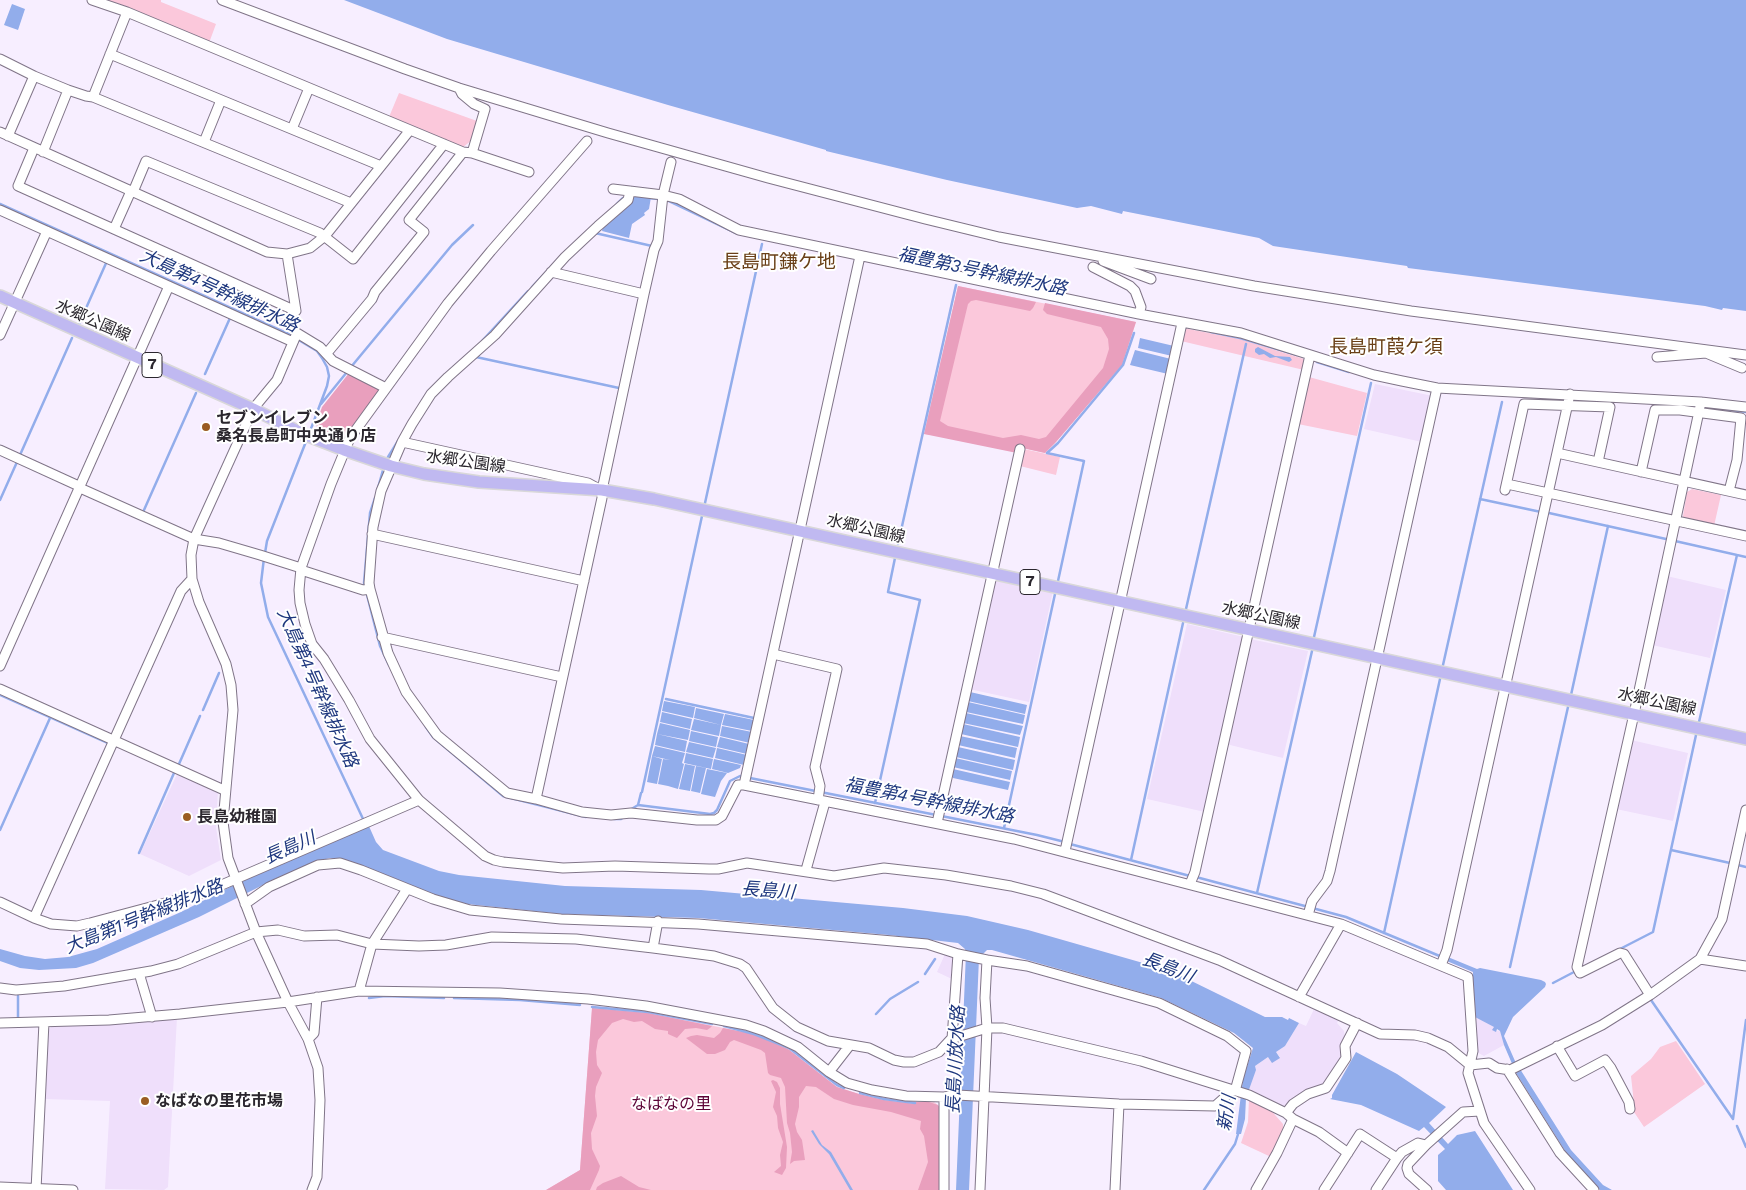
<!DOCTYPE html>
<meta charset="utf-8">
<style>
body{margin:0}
canvas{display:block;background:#f7eeff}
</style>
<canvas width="1746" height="1190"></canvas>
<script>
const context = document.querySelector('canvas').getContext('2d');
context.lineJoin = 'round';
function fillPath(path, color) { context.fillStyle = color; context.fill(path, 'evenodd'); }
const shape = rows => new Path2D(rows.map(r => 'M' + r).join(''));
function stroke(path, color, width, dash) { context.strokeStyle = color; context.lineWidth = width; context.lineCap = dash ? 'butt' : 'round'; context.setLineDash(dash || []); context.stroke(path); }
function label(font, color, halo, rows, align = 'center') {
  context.font = font + ' "Work Sans","Noto Sans JP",sans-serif'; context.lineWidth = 4; context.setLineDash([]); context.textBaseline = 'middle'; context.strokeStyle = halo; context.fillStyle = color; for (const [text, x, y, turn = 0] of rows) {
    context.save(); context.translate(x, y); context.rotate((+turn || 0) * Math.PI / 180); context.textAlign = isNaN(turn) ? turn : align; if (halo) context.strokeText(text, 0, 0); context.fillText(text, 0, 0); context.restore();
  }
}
const built = shape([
 [1375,384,1433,396,1422,442,1364,429],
 [1667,576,1726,590,1710,658,1652,645],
 [997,579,1053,591,1029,702,969,689,993,583],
 [1187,624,1244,637,1205,812,1147,799],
 [1250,639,1308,651,1283,758,1226,744],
 [1631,740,1688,753,1673,821,1616,809],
 [178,772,218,790,216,827,221,860,189,876,140,854],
 [945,954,952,958,952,979,937,972],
 [1315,1007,1339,1019,1337,1023,1344,1031,1345,1038,1341,1048,1344,1055,1328,1080,1318,1088,1308,1090,1282,1107,1247,1089,1256,1070,1255,1066,1268,1057,1280,1057,1276,1052,1285,1046,1299,1023,1306,1026],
 [1472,1015,1494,1027,1493,1030,1500,1031,1504,1045,1484,1056,1475,1051],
 [177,1017,168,1187,164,1190,105,1189,110,1101,44,1099,47,1031,52,1026,110,1024]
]);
const green = shape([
 [105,0,161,0,161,2,216,24,209,43],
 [399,93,477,121,476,129,472,140,462,148,389,117],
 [958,286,1136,322,1122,365,1056,442,1045,453,1018,447,924,434],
 [1183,328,1240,339,1307,360,1304,370,1181,341],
 [1309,377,1367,393,1357,436,1298,424],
 [1024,449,1060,457,1056,475,1020,466],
 [1692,489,1721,495,1714,526,1685,520,1683,516,1687,492],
 [592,1008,648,1013,754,1034,788,1049,837,1087,859,1094,884,1100,916,1104,916,1102,934,1102,938,1105,939,1190,546,1190,580,1170],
 [1676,1041,1705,1084,1644,1127,1634,1112,1634,1104,1631,1076,1651,1059,1660,1047],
 [1249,1098,1269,1108,1283,1124,1283,1133,1271,1157,1241,1143,1248,1122]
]);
const forest = shape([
 [958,286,1036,302,1033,308,1030,311,976,300,971,301,968,304,940,421,948,426,1003,438,1021,435,1039,439,1046,437,1103,368,1109,349,1108,339,1101,327,1047,314,1043,310,1045,303,1136,322,1122,365,1056,442,1045,453,1018,447,1017,453,924,434],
 [349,373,381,388,380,392,346,439,337,438,317,427,316,424,322,407],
 [592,1008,648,1013,712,1026,710,1028,707,1030,696,1028,685,1029,677,1038,668,1034,668,1031,655,1029,642,1021,634,1022,623,1019,612,1023,598,1040,596,1052,597,1065,602,1073,596,1087,595,1096,597,1116,591,1133,592,1149,600,1166,599,1170,590,1190,546,1190,580,1170],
 [723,1028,754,1034,788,1049,837,1087,859,1094,884,1100,916,1104,916,1102,929,1102,938,1105,940,1108,942,1129,939,1190,918,1190,928,1162,924,1136,920,1129,921,1121,891,1112,853,1105,834,1099,816,1087,806,1086,799,1097,799,1107,795,1124,797,1132,802,1140,805,1160,794,1161,790,1164,792,1152,790,1133,787,1123,785,1087,781,1078,770,1075,768,1073,765,1053,761,1050,734,1040,730,1042,725,1050,715,1054,707,1054,686,1038,691,1036,697,1035,714,1038,720,1033],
 [773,1080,777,1082,780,1088,780,1104,787,1147,786,1168,782,1175,774,1172,781,1166,780,1155,783,1142,778,1128,777,1116,773,1107,776,1092,771,1081],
 [621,1176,639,1187,651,1190,596,1190,597,1187,603,1183]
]);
const water = shape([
 [344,0,1746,0,1746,311,1723,308,1722,310,1705,306,1408,268,1407,266,1273,246,1259,238,1123,211,1122,214,1091,206,1077,208,947,180,826,151,826,150,668,105,447,39],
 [12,4,25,9,18,30,4,25],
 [632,195,651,197,649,209,644,213,645,215,632,224,629,238,602,231,603,227,631,203],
 [1140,338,1174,346,1172,356,1138,348],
 [1258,347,1275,356,1290,357,1292,360,1289,362,1276,357,1270,358,1264,354,1259,355,1255,352,1255,349],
 [1135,350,1171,359,1168,374,1130,365],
 [970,692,1027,705,1025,714,968,701],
 [664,701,695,707,693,718,662,711],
 [968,702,1025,715,1023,724,966,712],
 [696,708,724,714,721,725,694,718],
 [662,712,692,719,690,729,660,722],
 [966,713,1023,726,1020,735,963,723],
 [725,714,754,720,752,731,722,725],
 [694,719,721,725,719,736,691,730],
 [660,723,690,730,688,740,657,734],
 [963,724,1020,737,1018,747,961,734],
 [722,726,752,732,750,743,720,736],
 [691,731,718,737,716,747,689,741],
 [657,734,687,741,685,752,655,745],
 [960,736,1017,748,1015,758,958,745],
 [720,737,749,744,747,754,717,747],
 [689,742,716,748,713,758,686,752],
 [655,746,685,753,682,763,684,764,678,789,668,786,674,760,668,786,658,784,663,759,670,760,652,756],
 [958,747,1015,760,1013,770,956,757],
 [717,748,747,755,744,765,715,758],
 [686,753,713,759,711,769,684,763],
 [652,756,662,759,657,784,647,782],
 [955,758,1012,771,1010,780,953,767],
 [714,759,741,765,740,768,728,773,712,769],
 [685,764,695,766,690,791,679,789],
 [696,766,706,768,700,793,691,791],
 [707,769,727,773,721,781,715,797,701,794],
 [953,769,1010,782,1008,790,953,778,952,775],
 [368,824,376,842,383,850,439,871,459,875,565,886,701,890,903,908,967,916,1028,930,1171,971,1265,1017,1282,1017,1288,1020,1289,1018,1299,1023,1285,1046,1276,1052,1280,1058,1272,1063,1268,1057,1255,1066,1256,1070,1246,1098,1245,1119,1241,1134,1236,1134,1243,1079,1253,1048,1234,1033,1161,998,992,950,987,950,979,958,969,1190,956,1190,966,953,965,949,958,943,889,935,698,918,562,914,467,904,434,895,361,865,330,858,318,861,277,878,199,917,93,963,76,968,39,970,20,968,0,961,0,949,25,956,45,959,68,957,97,949,181,912,236,884,363,829],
 [1443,955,1477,969,1480,968,1541,980,1545,982,1546,984,1545,987,1513,1017,1504,1036,1515,1061,1571,1150,1603,1185,1612,1190,1600,1190,1567,1154,1516,1073,1504,1045,1500,1031,1497,1029,1496,1032,1492,1030,1494,1027,1475,1017,1473,1013,1473,972,1442,959],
 [1356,1052,1397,1074,1446,1107,1429,1123,1448,1144,1457,1135,1475,1131,1513,1190,1446,1190,1438,1181,1438,1155,1445,1149,1424,1127,1419,1131,1361,1105,1330,1099,1332,1098,1332,1095],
 [813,1130,822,1145,831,1152,853,1190,850,1190,829,1154,819,1144,811,1131]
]);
const stream = shape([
 [648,198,659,199],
 [669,201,736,233],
 [0,204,293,336],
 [617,204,623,198],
 [595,233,652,246],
 [532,287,567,250],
 [79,324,107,261],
 [1211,332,1240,338,1297,355],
 [297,339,317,351,322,358,327,367,329,376,327,386,309,434],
 [482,341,528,291],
 [476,357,619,388],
 [1317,362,1349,372],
 [351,367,452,245,473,225],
 [205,374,230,318],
 [321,404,347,372],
 [1718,408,1746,412],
 [20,455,72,338],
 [388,457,398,441],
 [378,488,383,470],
 [375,498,370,513,364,583,380,646,389,665],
 [1480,499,1541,512],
 [0,500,17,462],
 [705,503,762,244],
 [144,510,196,393],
 [1549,513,1666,539],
 [1675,541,1746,557],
 [898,544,956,285],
 [265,553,267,541,307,439],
 [264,558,261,583,268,617,364,821],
 [1058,581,1084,461,1047,453,1058,443,1123,365,1134,333],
 [1186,609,1246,344],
 [1314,637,1371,383],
 [1443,665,1502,402],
 [0,695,108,743],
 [1571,695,1608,526],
 [666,699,754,718],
 [203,710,219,673],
 [1699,722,1737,555],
 [426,727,433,737,503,796,586,817],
 [179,764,200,716],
 [642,792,702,516],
 [875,803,920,600,888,592,895,558],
 [638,805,641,793],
 [630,810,638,805,710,814,714,813,717,810,730,781,740,776,1037,835,1065,842],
 [614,819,621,819,625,816],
 [1004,828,1055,594],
 [0,830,50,718],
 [1070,844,1190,876],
 [1671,850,1730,863],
 [139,853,174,773],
 [1131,860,1183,623],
 [1738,865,1746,867],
 [1196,877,1346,917,1442,957],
 [1257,893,1312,651],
 [1384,933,1440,679],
 [1618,950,1653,932,1696,735],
 [1510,967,1568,707],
 [925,974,935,959],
 [1553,983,1574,972],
 [18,996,18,1019],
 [369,998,385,996,444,998],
 [454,998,520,1000,580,1005],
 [1651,1000,1733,1119],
 [592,1007,648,1012,712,1024],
 [876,1014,890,999,918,982],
 [724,1026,754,1034,789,1048,837,1085,844,1088],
 [860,1093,884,1099,915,1103],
 [1733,1119,1746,1020],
 [1737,1126,1746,1147],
 [1204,1190,1235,1144,1239,1131]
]);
const minor = shape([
 [92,0,127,12,463,152,472,153,485,109,474,104,462,94,459,88],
 [222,0,405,69,459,88,608,133,768,178,925,219,999,237,1254,286,1411,311,1746,355],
 [110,54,381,166],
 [0,59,34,76,68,90,86,96,93,97,351,203],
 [93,97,127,12],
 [292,129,309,88],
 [0,132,267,252,287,254,310,248,325,236,410,130],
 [8,136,34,76],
 [587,141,491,251,448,303,350,438,331,484,301,568,299,590,300,603,305,624,312,644,324,659,349,700,370,739,419,800,485,856,494,860,503,862,563,868,615,866,709,869,718,869,747,863,834,876,884,868,946,875,1011,886,1043,894,1219,960,1380,1034,1415,1035,1428,1038,1448,1047,1470,1065],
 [204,142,221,100],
 [34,148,18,186,296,311,287,254],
 [43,152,68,90],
 [472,153,529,172],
 [613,189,663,195,679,199,739,230,1139,314,1241,333,1374,375,1402,381,1437,388,1701,402,1746,407],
 [630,191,628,200,598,226,565,257,495,335,448,377,431,394,412,424,402,442,381,491,373,527,369,583,370,589,388,653,406,692,437,735,507,793,536,799,582,812,611,815,631,813,697,820,716,820,722,816,738,785,744,785,1014,839,1341,924,1468,977,1473,1051,1468,1073,1484,1123,1530,1190],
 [133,192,146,161,320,233,353,259,444,144],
 [0,210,293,342],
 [114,229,131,191],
 [1103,261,1151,279],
 [1093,267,1130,286,1135,291,1141,307,1139,314],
 [551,272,644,294],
 [0,335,47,231],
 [327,353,372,299,375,292,424,232,409,220,463,152],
 [1657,357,1706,353,1742,368],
 [402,442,588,483,599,489],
 [0,450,81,487],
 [1557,453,1746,495],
 [1641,472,1655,410,1680,410,1741,418,1737,460,1729,491],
 [1507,484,1746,536],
 [80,488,194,539,219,543,260,555,301,568],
 [1505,490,1524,404,1610,407,1598,462],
 [372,534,584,581],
 [301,570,363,590,370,589],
 [382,637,562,677],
 [773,654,837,669,815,767,820,786,818,800],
 [0,666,169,286],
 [0,689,224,790],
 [744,785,860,256],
 [536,799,602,498,602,490,644,294,654,250,658,241,663,195,671,162],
 [937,823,1020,449],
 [1065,851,1182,323],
 [806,870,825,802],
 [1190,884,1195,872,1310,355],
 [0,902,34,918,51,924,77,926,90,923,203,893,419,800],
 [245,904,269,887,318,865,340,863,361,870,433,899,470,910,561,919,698,924,927,944,958,954,987,960,985,998,987,1028,980,1190],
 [1308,915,1312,901,1327,881,1330,871,1437,388],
 [34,918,181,591,192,579],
 [653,948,658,921],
 [1700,959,1746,966],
 [987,960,1027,966,1159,1003,1227,1036,1246,1051,1235,1091],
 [1441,965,1447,950,1570,394],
 [139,973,152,1017],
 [0,988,16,990,64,986,151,971,178,964,256,932,278,930,304,936,337,935,372,944,419,946,446,945,492,937,576,939,653,948,714,956,740,964,746,968,773,1008,797,1027,828,1041,869,1048,894,1060,904,1062,914,1062,939,1052,951,1039,987,1028,1003,1028,1141,1061,1249,1095,1286,1113,1293,1119,1319,1132,1348,1153],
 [359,991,372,944,407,889],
 [1650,995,1624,954,1620,953,1580,973,1577,967,1634,714,1701,402],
 [1299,997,1341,924],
 [0,1023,109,1020,180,1014,288,1002,359,991,500,993,588,999,646,1006,746,1025,764,1031,798,1047,829,1072,847,1083,872,1090,906,1096,944,1097,957,1095,1119,1104,1215,1106,1233,1090],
 [308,1039,314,1033,317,997],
 [952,1039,958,954],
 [1557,1046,1575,1076,1605,1060,1611,1068,1629,1102,1630,1109],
 [1470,1065,1489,1063,1497,1068,1510,1070,1602,1025,1650,995,1700,959,1722,919,1746,810],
 [1507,1069,1560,1153,1594,1190],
 [829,1072,850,1045],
 [1286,1113,1293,1104,1308,1094,1326,1088,1346,1058,1345,1046,1357,1023],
 [0,1187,73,1190],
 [36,1190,44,1022],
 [312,1190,317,1177,320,1100,318,1068,308,1039,288,1002,256,932,228,858,223,822,233,710,231,685,226,664,199,602,192,579,191,555,194,539,253,409,277,380,297,333,320,347,333,361,386,388],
 [944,1190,944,1097],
 [1115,1190,1119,1104],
 [1256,1190,1277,1153,1293,1119],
 [1324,1190,1360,1134,1397,1158],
 [1376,1190,1397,1158,1402,1152,1418,1143,1426,1145],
 [1427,1190,1409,1174,1407,1168,1408,1164,1426,1145,1463,1112,1480,1111]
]);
const major = shape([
 [0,296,253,409,303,434,344,450,391,466,424,474,479,482,602,490,654,499,1746,739]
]);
const markers = [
 [206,427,5,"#9a5d22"],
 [187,817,5,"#9a5d22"],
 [145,1101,5,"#9a5d22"]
];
const shields = [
 [152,365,20],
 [1030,582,20]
];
const shieldNames = [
 ["7",152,365],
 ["7",1030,582]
];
const streetNames = [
 ["水郷公園線",93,321,24],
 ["水郷公園線",466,462,8],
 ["水郷公園線",866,529,13],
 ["水郷公園線",1261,616,12],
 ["水郷公園線",1657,702,12]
];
const poiNames = [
 ["セブンイレブン",216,418],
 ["桑名長島町中央通り店",216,436],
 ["長島幼稚園",197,817],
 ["なばなの里花市場",155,1101]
];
const parkNames = [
 ["なばなの里",671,1104]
];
const waterNames = [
 ["福豊第3号幹線排水路",982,272,12],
 ["大島第4号幹線排水路",219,291,25],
 ["大島第4号幹線排水路",317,688,66],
 ["福豊第4号幹線排水路",929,801,11],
 ["長島川",290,848,-24],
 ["長島川",768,891,4],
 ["大島第1号幹線排水路",144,917,-22],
 ["長島川",1168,968,21],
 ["長島川放水路",956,1060,-87],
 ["新川",1227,1113,-81]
];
const quarterNames = [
 ["長島町鎌ケ地",779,262],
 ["長島町葭ケ須",1386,347]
];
fillPath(built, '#efdffb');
fillPath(green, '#fbc8db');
fillPath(forest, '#e99fbd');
fillPath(water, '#92adeb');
stroke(stream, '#92adeb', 2.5);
stroke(minor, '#807588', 11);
stroke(major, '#d9d8d9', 14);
stroke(minor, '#fff', 9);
stroke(major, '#c0b9f1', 11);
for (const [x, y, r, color] of markers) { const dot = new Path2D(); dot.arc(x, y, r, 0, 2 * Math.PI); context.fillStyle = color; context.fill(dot); stroke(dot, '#fff', 2); }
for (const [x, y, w] of shields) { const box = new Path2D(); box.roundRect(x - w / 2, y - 12.5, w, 25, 4); context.fillStyle = '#fff'; context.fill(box); stroke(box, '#2b272e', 1); }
label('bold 15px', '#2b272e', null, shieldNames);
label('16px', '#2b272e', '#fff', streetNames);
label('bold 16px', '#2b272e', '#fff', poiNames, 'left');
label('16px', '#5c0436', '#fff', parkNames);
label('italic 18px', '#1e377e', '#fff', waterNames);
label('19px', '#6a4018', '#fff', quarterNames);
</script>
